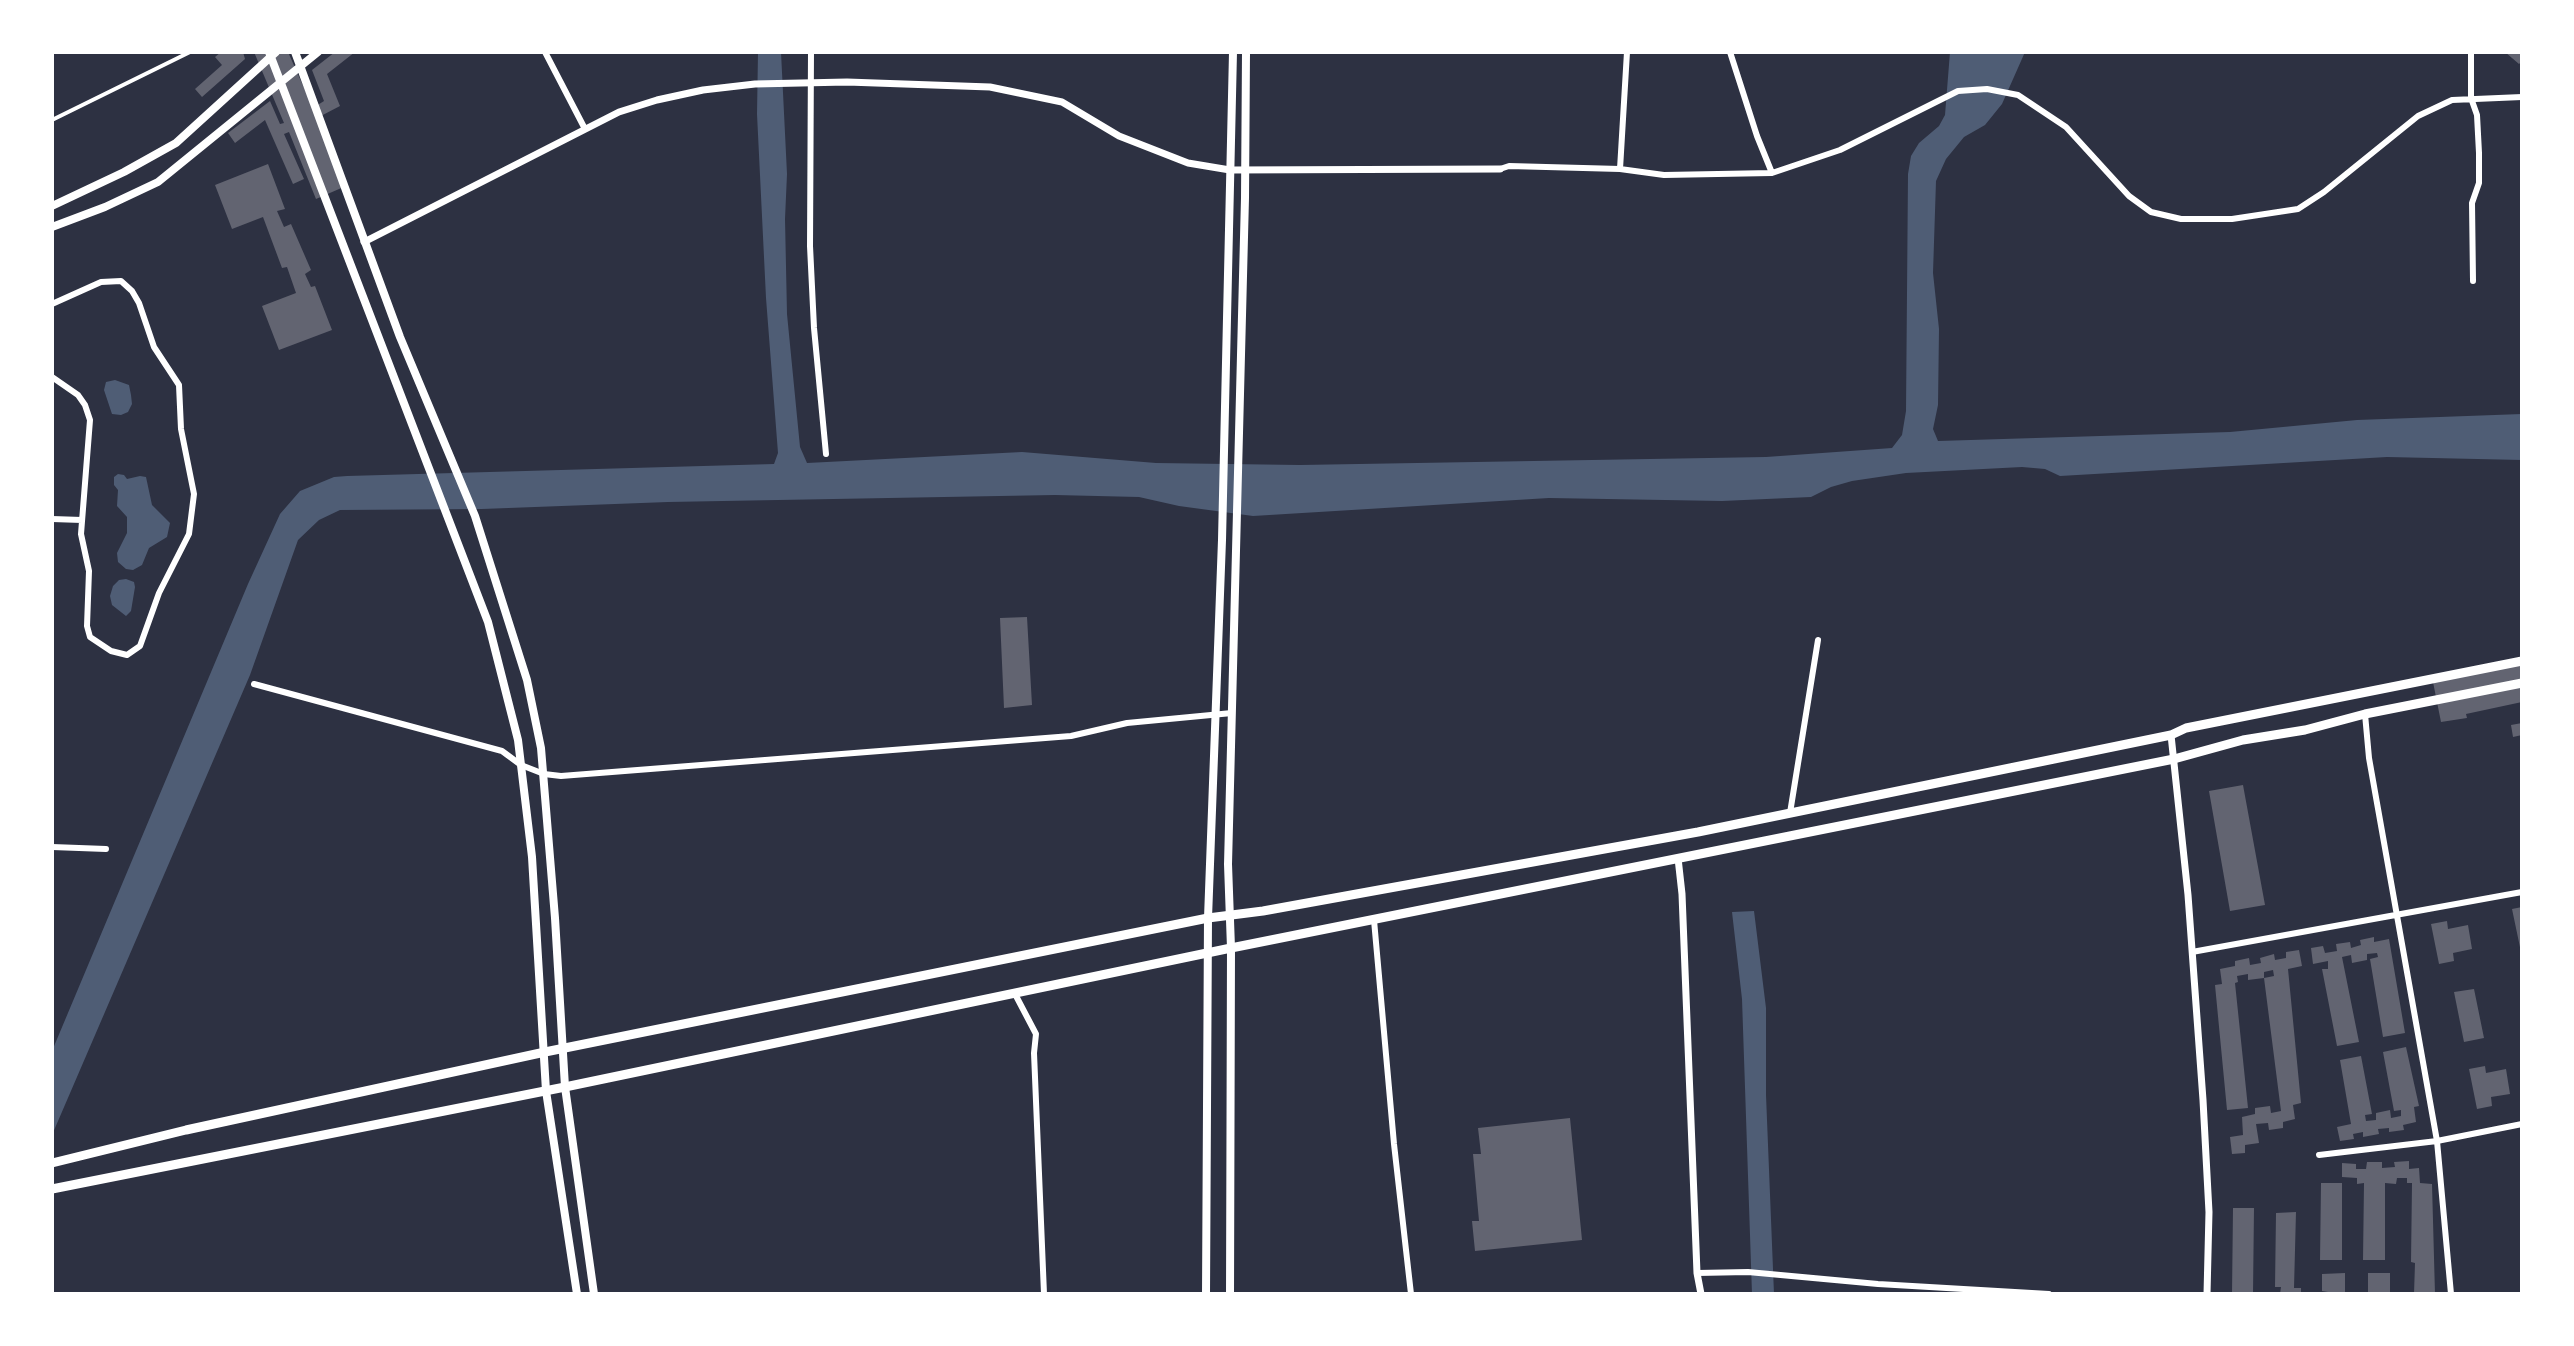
<!DOCTYPE html>
<style>
body{margin:0}
#map{position:relative;width:2574px;height:1346px;overflow:hidden;background:#2d3142;font-family:"Noto Sans",sans-serif}
canvas{display:block}
.frame{position:absolute;inset:0;border:54px solid #fff;pointer-events:none}
</style>
<div id="map">
<canvas width="2574" height="1346"></canvas>
<div class="frame"></div>
</div>
<script>
const context = document.querySelector('canvas').getContext('2d');
context.lineJoin = 'round';
function fillPath(path, color) { context.fillStyle = color; context.fill(path, 'evenodd'); }
const shape = rows => new Path2D(rows.map(r => 'M' + r).join(''));
function stroke(path, color, width, dash) { context.strokeStyle = color; context.lineWidth = width; context.lineCap = dash ? 'butt' : 'round'; context.setLineDash(dash || []); context.stroke(path); }
const water = shape([
 [758,52,781,52,787,174,785,219,787,314,800,447,807,463,1022,452,1156,463,1300,465,1766,457,1892,448,1902,435,1906,411,1908,174,1911,156,1919,143,1939,126,1945,115,1950,52,2025,52,2002,104,1985,125,1964,137,1946,159,1936,181,1933,273,1939,329,1938,405,1933,429,1938,441,2230,432,2357,420,2522,414,2522,460,2387,457,2060,476,2045,469,2022,467,1906,473,1852,481,1831,487,1811,497,1722,501,1549,498,1253,516,1179,506,1139,497,1055,495,668,502,482,509,340,510,319,520,298,540,250,675,52,1135,52,1051,248,584,280,514,300,491,334,477,347,476,774,464,778,453,766,298,757,114],
 [115,380,129,385,131,395,132,404,128,412,121,415,112,414,104,390,106,382],
 [118,474,124,475,127,479,140,476,146,477,152,505,170,523,167,537,149,548,142,565,133,570,126,569,118,562,117,553,127,533,127,517,117,506,118,490,114,485,114,477],
 [126,579,134,582,135,587,131,611,126,616,112,605,110,596,113,586,119,580],
 [1754,911,1766,1008,1766,1095,1774,1294,1752,1294,1742,999,1732,912]
]);
const building = shape([
 [221,52,243,52,245,59,202,97,195,89,222,65,215,57],
 [254,52,288,52,313,108,324,101,312,70,335,52,355,52,327,74,340,106,317,118,346,186,316,199,289,132,284,134,304,179,293,184,265,120,235,143,228,133,270,101,280,124,284,123],
 [2505,52,2522,52,2522,61,2519,64],
 [268,164,285,209,277,211,284,227,291,224,311,270,305,274,311,287,315,286,332,330,279,350,262,306,296,293,287,267,282,268,263,217,232,229,215,185],
 [1027,617,1032,705,1004,708,1000,618],
 [2522,663,2522,702,2466,714,2467,718,2441,722,2432,677],
 [2522,723,2522,735,2513,737,2511,725],
 [2243,785,2265,905,2230,911,2209,791],
 [2522,907,2522,952,2521,952,2512,909],
 [2447,921,2448,929,2468,925,2472,949,2453,953,2454,961,2439,964,2431,924],
 [2374,937,2374,942,2389,939,2405,1033,2383,1037,2370,959,2378,957,2377,953,2367,954,2367,960,2352,963,2351,955,2342,957,2359,1042,2337,1046,2322,969,2328,969,2328,961,2313,964,2311,948,2323,946,2325,953,2337,951,2336,944,2350,942,2351,948,2361,945,2360,940],
 [2299,950,2302,966,2288,969,2301,1103,2293,1105,2295,1119,2283,1122,2283,1128,2269,1130,2268,1123,2256,1124,2259,1143,2245,1145,2245,1153,2232,1154,2230,1137,2243,1135,2242,1117,2255,1114,2255,1108,2270,1106,2271,1113,2281,1111,2264,978,2274,976,2273,970,2264,972,2264,978,2248,980,2248,974,2237,976,2238,982,2235,983,2248,1108,2227,1110,2215,985,2222,984,2220,969,2235,966,2235,961,2249,958,2250,965,2261,963,2260,958,2274,954,2275,960,2286,958,2286,952],
 [2474,989,2484,1038,2464,1042,2454,992],
 [2406,1047,2419,1106,2414,1107,2416,1122,2403,1125,2404,1130,2389,1132,2389,1128,2378,1129,2379,1134,2363,1137,2363,1132,2353,1134,2354,1139,2340,1141,2337,1127,2351,1124,2340,1060,2361,1056,2372,1114,2365,1115,2366,1121,2376,1120,2376,1113,2390,1110,2391,1118,2401,1116,2401,1110,2394,1111,2383,1052],
 [2485,1066,2486,1073,2506,1069,2510,1094,2491,1097,2492,1106,2477,1109,2469,1069],
 [1570,1118,1582,1240,1475,1251,1472,1221,1479,1221,1473,1154,1481,1154,1478,1128],
 [2409,1161,2409,1169,2419,1168,2420,1183,2432,1184,2435,1294,2414,1294,2415,1263,2411,1262,2412,1183,2407,1183,2407,1178,2397,1178,2396,1184,2385,1183,2385,1260,2363,1260,2364,1183,2357,1184,2357,1178,2342,1177,2342,1163,2356,1164,2356,1169,2366,1169,2367,1162,2382,1162,2382,1168,2395,1167,2394,1162],
 [2321,1183,2342,1183,2342,1260,2320,1260],
 [2233,1208,2254,1208,2253,1294,2232,1294],
 [2296,1212,2294,1288,2301,1288,2301,1294,2280,1294,2281,1287,2275,1287,2276,1213],
 [2345,1273,2345,1294,2328,1294,2328,1292,2322,1291,2322,1274],
 [2368,1273,2390,1273,2390,1294,2368,1294]
]);
const pedestrian = shape([
 [52,120,190,52]
]);
const minor = shape([
 [545,52,585,129],
 [811,52,810,246,814,328,826,454],
 [1730,52,1757,136,1772,173],
 [2471,52,2471,98,2477,115,2479,153,2479,183,2472,203,2473,281],
 [1500,169,1509,166,1620,169,1664,175,1772,173,1840,150,1958,91,1987,89,2018,95,2066,127,2129,196,2151,212,2181,219,2232,219,2298,209,2324,192,2418,116,2452,100,2522,97],
 [1620,169,1627,52],
 [52,304,101,282,121,281,132,291,139,303,154,347,179,385,181,429,194,494,189,534,159,593,140,646,127,655,111,651,90,637,87,626,89,571,81,534,90,420,85,405,78,395,52,377],
 [52,519,82,520],
 [254,684,502,751,521,765,544,774,561,776,1071,736,1127,723,1232,713],
 [2365,714,2369,758,2437,1141,2451,1294],
 [1790,813,1818,640],
 [52,847,106,849],
 [1374,920,1394,1144,1411,1294],
 [2192,952,2522,892],
 [1015,994,1036,1034,1034,1053,1044,1294],
 [2319,1155,2437,1141,2522,1124],
 [1697,1273,1748,1272,1878,1284,2049,1294]
]);
const tertiary = shape([
 [364,242,619,112,657,100,703,90,755,84,847,82,990,87,1062,102,1119,136,1188,163,1230,170,1500,169],
 [2171,735,2188,895,2203,1100,2209,1212,2207,1294],
 [1678,858,1682,894,1697,1273,1701,1294]
]);
const secondary = shape([
 [269,52,488,622,518,740,532,857,546,1091,577,1294],
 [295,52,400,337,475,516,527,680,541,748,555,918,565,1087,594,1294],
 [52,206,124,172,176,143,276,52],
 [52,227,105,207,158,182,318,52],
 [1206,1294,1208,918,1222,540,1233,52],
 [1230,1294,1231,948,1228,864,1245,198,1246,52]
]);
const primary = shape([
 [52,1163,186,1130,545,1052,1208,918,1263,911,1698,832,2171,735,2186,728,2522,661],
 [52,1189,565,1087,1231,948,2174,759,2243,740,2305,730,2365,714,2522,683]
]);
fillPath(water, '#4f5d75');
fillPath(building, '#626471');
stroke(pedestrian, '#fff', 4);
stroke(minor, '#fff', 6);
stroke(tertiary, '#fff', 7);
stroke(secondary, '#fff', 8);
stroke(primary, '#fff', 9);
</script>
